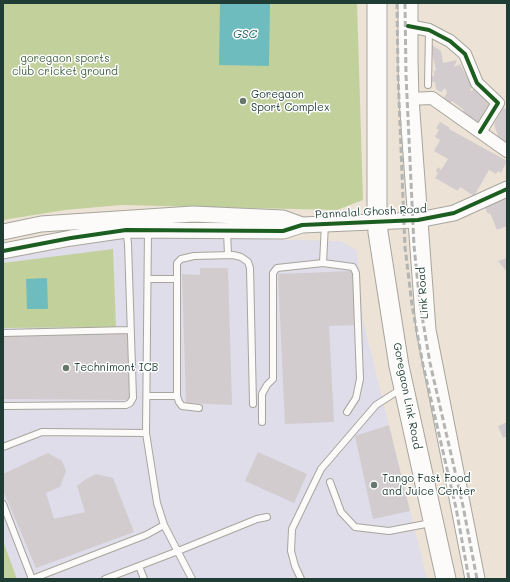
<!DOCTYPE html>
<style>
body{margin:0}
#map{position:relative;width:510px;height:582px;overflow:hidden;background:#ece3d6;font-family:Mali,sans-serif}
canvas{display:block}
.frame{position:absolute;inset:0;border:4px solid #1f3d34;pointer-events:none}
</style>
<div id="map">
<canvas width="510" height="582"></canvas>
<div class="frame"></div>
</div>
<script>
const context = document.querySelector('canvas').getContext('2d');
context.lineJoin = 'round';
function fillPath(path, color) { context.fillStyle = color; context.fill(path, 'evenodd'); }
const shape = rows => new Path2D(rows.map(r => 'M' + r).join(''));
function stroke(path, color, width, dash) { context.strokeStyle = color; context.lineWidth = width; context.lineCap = dash ? 'butt' : 'round'; context.setLineDash(dash || []); context.stroke(path); }
function label(font, color, halo, rows, align = 'center') {
  context.font = font + ' Mali,sans-serif'; context.lineWidth = 3; context.setLineDash([]); context.textBaseline = 'middle'; context.strokeStyle = halo; context.fillStyle = color; for (const [text, x, y, turn = 0] of rows) {
    context.save(); context.translate(x, y); context.rotate((+turn || 0) * Math.PI / 180); context.textAlign = isNaN(turn) ? turn : align; if (halo) context.strokeText(text, 0, 0); context.fillText(text, 0, 0); context.restore();
  }
}
const built = shape([
 [134,236,340,241,357,250,363,320,427,579,17,579,3,541,3,259]
]);
const green = shape([
 [3,3,357,3,363,200,337,210,121,205,65,210,3,220],
 [113,249,116,327,3,328,3,263],
 [3,541,17,579,3,579]
]);
const water = shape([
 [220,3,270,3,269,66,219,65],
 [47,278,48,309,27,309,26,279]
]);
const building = shape([
 [432,45,441,51,443,63,457,60,454,67,460,64,472,87,470,90,472,91,475,86,495,102,476,127,460,114,464,110,452,101,450,104,443,99,447,93,445,88,441,92,436,89,435,82,432,82,431,77,434,76,434,71,436,70,431,49],
 [503,108,507,109,507,144,500,142,494,124],
 [440,122,450,128,449,129,507,161,501,173,498,171,496,174,489,170,474,196,460,187,458,191,435,178,438,173,436,171,438,167,441,170,448,159,434,151,440,140,435,137,439,130,436,128],
 [507,195,507,226,497,230,490,213,488,214,483,204],
 [507,258,507,272,498,261],
 [200,268,228,268,232,405,186,403,182,274,200,275],
 [352,271,355,325,329,326,334,422,285,424,278,274],
 [127,334,130,400,3,399,3,336],
 [507,422,507,436,503,438,498,426],
 [389,425,410,511,373,519,355,436],
 [258,452,307,474,294,503,245,481],
 [48,453,62,461,66,471,60,487,46,493,54,519,85,512,77,486,86,479,96,474,113,478,134,532,36,568,3,490,3,474]
]);
const service = shape([
 [428,85,429,30],
 [325,224,323,263,353,267,356,273,360,379,356,398,347,412],
 [148,229,146,433,157,503,164,525,192,579],
 [227,231,228,255],
 [148,279,177,279],
 [3,333,130,330],
 [147,396,177,396],
 [3,406,126,405,130,403,133,398,128,243,126,230],
 [199,408,182,406,179,402,177,396,177,263,181,259,194,256,233,255,241,257,248,262,250,268,253,404],
 [262,422,262,394,267,385,273,379,273,273,277,268,323,263],
 [3,447,42,432,146,433],
 [330,482,341,512,355,527,389,531,431,523],
 [3,504,32,579,146,535,164,525],
 [139,566,144,579],
 [105,579,178,551,257,519,267,517],
 [301,579,295,566,291,551,292,529,321,469,376,405,401,389]
]);
const minor = shape([
 [408,26,429,30,450,41,465,54,477,83,498,103,480,132],
 [409,99,432,98,507,151]
]);
const tertiary = shape([
 [3,232,41,224,193,214,283,218,302,225],
 [3,251,71,238,126,230,283,231,302,225,418,220,454,213,507,189]
]);
const primary = shape([
 [377,3,377,212,378,232,399,366,446,579],
 [408,3,408,61,409,99,426,330,475,579]
]);
const rail = shape([
 [397,3,398,75,405,247,412,305,423,365,456,508,469,579],
 [405,3,406,75,414,246,420,304,430,363,463,506,477,579]
]);
const cycleway = shape([
 [408,26,429,30,450,41,465,54,477,83,498,103,480,132],
 [3,251,71,238,126,230,283,231,302,225,418,220,454,213,507,189]
]);
const markers = [
 [243,101,4,"#67776d"],
 [66,368,4,"#67776d"],
 [374,485,4,"#67776d"]
];
const parkNames = [
 ["goregaon sports",65,59],
 ["club cricket ground",65,72]
];
const poiNames = [
 ["Goregaon",251,95],
 ["Sport Complex",251,108],
 ["Technimont ICB",74,368],
 ["Tango Fast Food",382,479],
 ["and Juice Center",382,492]
];
const streetNames = [
 ["Pannalal Ghosh Road",371,212,-3],
 ["Link Road",423,293,-94],
 ["Goregaon Link Road",407,396,79]
];
const waterNames = [
 ["GSC",245,34]
];
fillPath(built, '#dfdde9');
fillPath(green, '#c2d19c');
fillPath(water, '#6fbcbf');
fillPath(building, '#d2cccf');
stroke(service, '#a7a59d', 8);
stroke(minor, '#a7a59d', 14);
stroke(tertiary, '#a7a59d', 17);
stroke(primary, '#a7a59d', 21);
stroke(service, '#fcfbf9', 6);
stroke(minor, '#fcfbf9', 12);
stroke(tertiary, '#fcfbf9', 15);
stroke(primary, '#fcfbf9', 19);
stroke(rail, '#b3b5b2', 3, [6, 3]);
stroke(cycleway, '#1b5e20', 4);
for (const [x, y, r, color] of markers) { const dot = new Path2D(); dot.arc(x, y, r, 0, 2 * Math.PI); context.fillStyle = color; context.fill(dot); stroke(dot, '#fff', 1.5); }
label('11px', '#466545', '#fff', parkNames);
label('11px', '#1f3d34', '#fff', poiNames, 'left');
label('11px', '#1f3d34', '#fff', streetNames);
label('italic 12px', '#286461', '#fff', waterNames);
</script>
